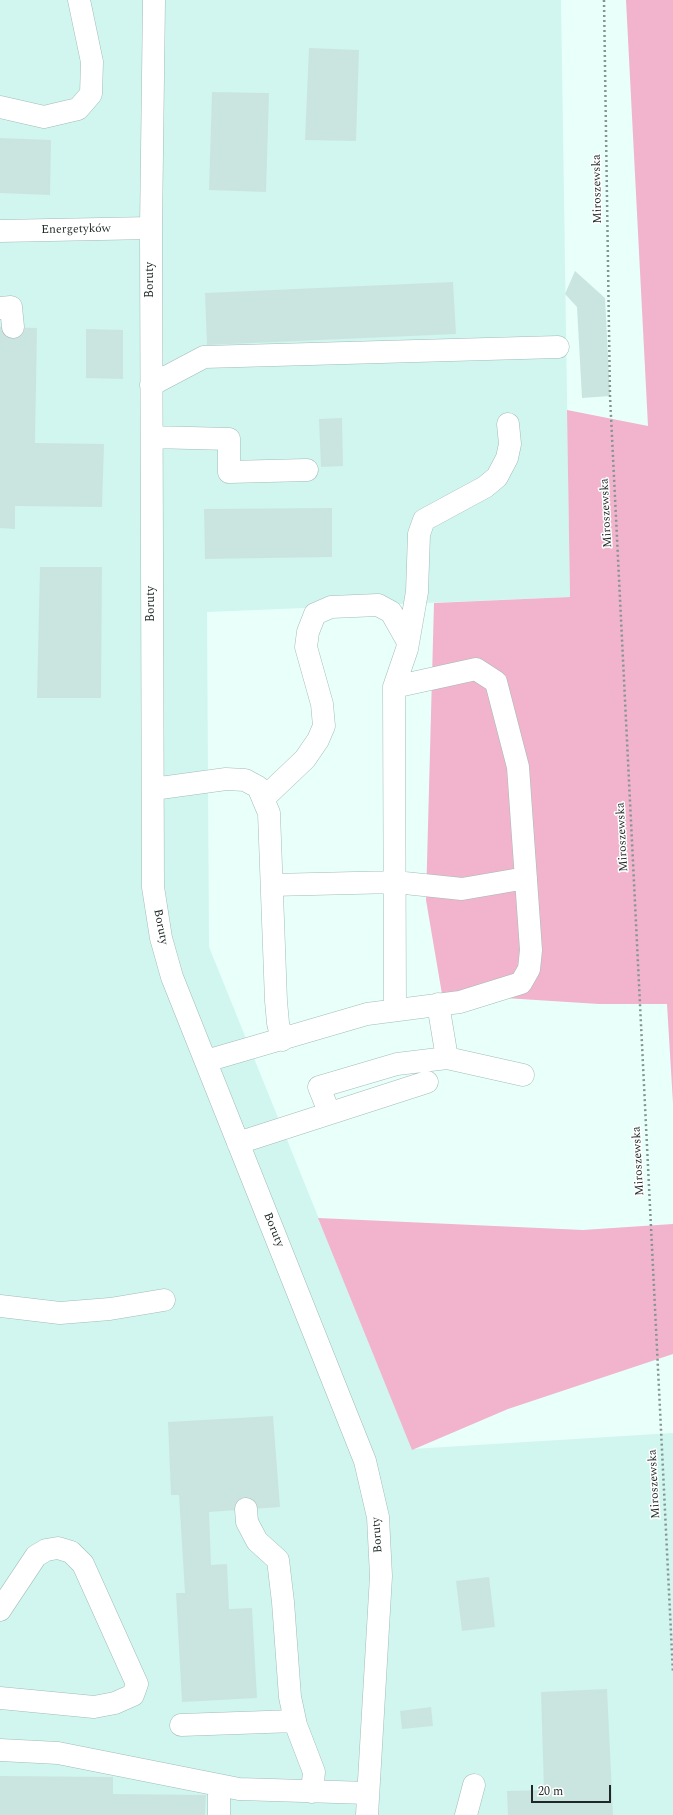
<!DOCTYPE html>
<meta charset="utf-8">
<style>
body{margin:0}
#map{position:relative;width:673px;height:1815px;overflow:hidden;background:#e8fffa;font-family:Spectral,serif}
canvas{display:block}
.scale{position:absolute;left:531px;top:1785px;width:80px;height:18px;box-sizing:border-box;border:2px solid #1e2927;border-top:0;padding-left:5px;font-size:12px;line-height:14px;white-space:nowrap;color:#1e2927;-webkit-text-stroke:3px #fff;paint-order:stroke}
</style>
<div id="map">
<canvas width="673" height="1815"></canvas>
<div class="scale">20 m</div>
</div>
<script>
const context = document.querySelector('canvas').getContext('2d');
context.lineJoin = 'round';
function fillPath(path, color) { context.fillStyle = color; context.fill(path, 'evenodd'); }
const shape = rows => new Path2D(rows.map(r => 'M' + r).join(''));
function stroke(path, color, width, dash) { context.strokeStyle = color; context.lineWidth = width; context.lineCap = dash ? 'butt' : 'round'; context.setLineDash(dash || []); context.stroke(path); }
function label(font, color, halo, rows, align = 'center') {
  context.font = font + ' Spectral,serif'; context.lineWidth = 3; context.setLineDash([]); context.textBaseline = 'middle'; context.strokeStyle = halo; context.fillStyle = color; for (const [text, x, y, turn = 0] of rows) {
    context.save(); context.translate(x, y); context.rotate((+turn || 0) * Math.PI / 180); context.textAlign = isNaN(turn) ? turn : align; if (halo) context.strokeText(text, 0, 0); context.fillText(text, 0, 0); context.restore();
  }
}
const built = shape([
 [0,0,561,0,570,597,207,612,209,947,412,1449,673,1433,673,1815,0,1815]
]);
const forest = shape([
 [626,0,673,0,673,1103,667,1004,599,1004,442,994,426,900,434,603,570,597,567,410,648,426],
 [318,1218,583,1230,673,1224,673,1354,508,1409,412,1450]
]);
const building = shape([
 [309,48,359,50,356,141,305,140],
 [212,92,269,93,266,192,209,190],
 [0,138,51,140,50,195,0,193],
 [575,271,605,298,610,396,582,398,577,307,565,294],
 [453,282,456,334,207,345,205,293],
 [0,327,37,328,35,443,104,444,102,507,15,506,15,529,0,528],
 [86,329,123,330,123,379,86,378],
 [342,418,343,466,321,467,319,419],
 [332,508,332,557,205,559,204,509],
 [40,567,102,567,101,698,37,698],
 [273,1416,280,1507,209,1512,211,1565,227,1564,229,1609,252,1608,257,1698,182,1702,176,1593,185,1593,179,1495,171,1495,168,1422],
 [489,1577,495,1627,462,1631,456,1581],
 [607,1689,613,1815,508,1815,507,1791,544,1790,541,1692],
 [431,1707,433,1726,402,1729,400,1711],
 [0,1776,113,1777,113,1794,206,1795,205,1815,0,1815]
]);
const path = shape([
 [604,0,610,396,673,1673]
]);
const minor = shape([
 [154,0,151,228,153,887,161,938,172,977,365,1461,378,1517,381,1576,367,1815],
 [0,107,44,117,78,109,91,94,92,62,79,0],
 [0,231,151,228],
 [0,308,11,307,13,327],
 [151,385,204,357,558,347],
 [152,437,229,439,229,472,307,470],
 [153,789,226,779,245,780,258,787,269,813,276,1001,278,1023,282,1040],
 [263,799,305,759,318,740,324,726,322,704,306,647,308,632,315,614,331,607,378,605,391,612,408,642],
 [272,885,395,882,462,889,526,878],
 [438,1004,447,1058],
 [395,1010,394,687,407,649,417,592,419,534,424,520,485,487,497,477,507,458,510,444,508,424],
 [206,1061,367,1014,460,1002,521,983,529,969,531,950,518,767,496,682,476,669,394,687],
 [329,1112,319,1087,397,1064,447,1058,523,1075],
 [238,1143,427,1082],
 [0,1306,60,1313,110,1309,164,1300],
 [246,1509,247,1522,257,1541,278,1560,283,1602,290,1697,296,1725,314,1772,312,1792],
 [0,1610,36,1556,46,1550,58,1548,71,1552,83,1564,137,1684,133,1695,115,1703,94,1707,0,1698],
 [181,1725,295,1721],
 [0,1750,58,1753,239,1789,368,1793],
 [219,1815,219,1785],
 [466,1815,474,1785]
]);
const streetNames = [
 ["Miroszewska",598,189,-91],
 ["Energetyków",76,230,-1],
 ["Boruty",151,280,-90],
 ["Miroszewska",607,513,-93],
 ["Boruty",152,604,-90],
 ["Miroszewska",623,837,-93],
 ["Boruty",160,927,79],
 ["Miroszewska",639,1161,-93],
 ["Boruty",273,1230,68],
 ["Miroszewska",655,1484,-93],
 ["Boruty",378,1535,-94]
];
fillPath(built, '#d0f6ef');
fillPath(forest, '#f2b3cc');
fillPath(building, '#cae5e0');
stroke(minor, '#a2bcb7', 23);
stroke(path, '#849591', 2.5, [2, 3]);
stroke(minor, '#fff', 22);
label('12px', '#1e2927', '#fff', streetNames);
</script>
